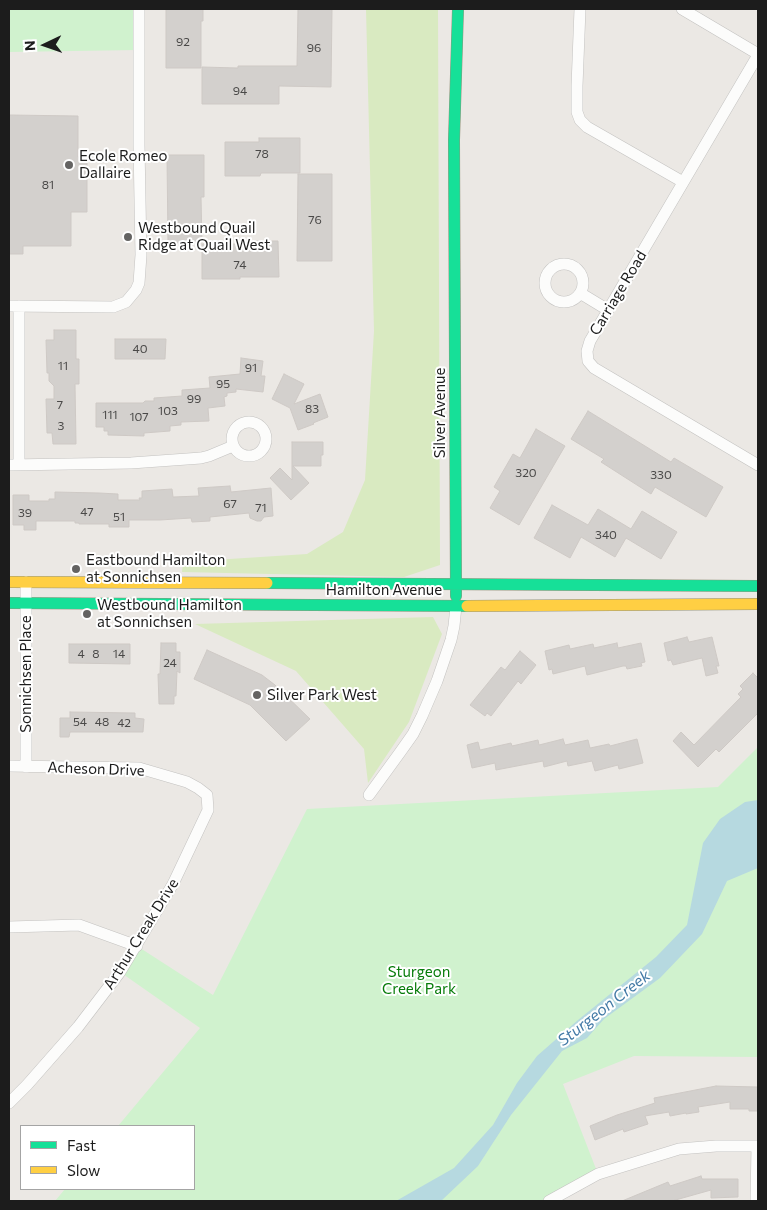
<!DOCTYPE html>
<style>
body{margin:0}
#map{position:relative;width:767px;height:1210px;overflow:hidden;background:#ebe8e4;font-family:Commissioner,sans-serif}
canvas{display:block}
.frame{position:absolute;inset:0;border:10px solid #1c1c1c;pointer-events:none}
.legend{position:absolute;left:20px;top:1125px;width:175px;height:65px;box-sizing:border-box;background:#fff;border:1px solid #a4a4a4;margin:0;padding:6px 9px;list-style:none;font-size:15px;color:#1c1c1c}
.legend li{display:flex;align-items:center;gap:10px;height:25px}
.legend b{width:25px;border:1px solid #a4a4a4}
.north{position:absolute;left:20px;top:20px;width:50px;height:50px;-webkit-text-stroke:4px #fff;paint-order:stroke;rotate:267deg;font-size:14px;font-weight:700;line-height:20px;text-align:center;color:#1c1c1c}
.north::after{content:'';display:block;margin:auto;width:18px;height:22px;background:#1c1c1c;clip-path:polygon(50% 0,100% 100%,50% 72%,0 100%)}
</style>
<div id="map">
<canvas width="767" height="1210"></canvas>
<div class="frame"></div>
<ul class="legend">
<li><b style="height:6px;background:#16e098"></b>Fast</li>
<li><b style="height:6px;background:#ffcf43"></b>Slow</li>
</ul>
<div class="north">N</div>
</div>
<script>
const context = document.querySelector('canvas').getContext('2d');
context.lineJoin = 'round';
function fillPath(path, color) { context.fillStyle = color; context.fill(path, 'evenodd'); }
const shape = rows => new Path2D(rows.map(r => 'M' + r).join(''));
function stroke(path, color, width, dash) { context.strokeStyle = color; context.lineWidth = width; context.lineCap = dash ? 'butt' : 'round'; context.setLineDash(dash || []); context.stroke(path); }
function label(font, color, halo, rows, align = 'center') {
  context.font = font + ' Commissioner,sans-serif'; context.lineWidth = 4; context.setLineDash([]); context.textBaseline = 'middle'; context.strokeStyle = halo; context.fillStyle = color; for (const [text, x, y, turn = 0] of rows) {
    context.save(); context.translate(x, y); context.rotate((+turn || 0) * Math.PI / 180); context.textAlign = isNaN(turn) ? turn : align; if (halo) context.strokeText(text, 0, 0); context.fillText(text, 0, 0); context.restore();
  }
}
const grass = shape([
 [366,9,438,9,440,565,404,577,182,572,183,562,307,554,343,532,365,480,374,331],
 [433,617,442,634,409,722,368,783,364,749,296,671,195,624]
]);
const park = shape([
 [9,9,139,9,138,50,9,52],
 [758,747,758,1057,634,1056,563,1084,598,1174,549,1201,55,1201,65,1189,194,1189,194,1126,118,1126,200,1028,120,972,137,946,213,995,307,809,718,787]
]);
const water = shape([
 [758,800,758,868,727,881,702,934,660,978,604,1019,587,1038,562,1051,511,1115,478,1166,441,1201,396,1201,454,1168,493,1125,517,1083,537,1056,578,1020,656,957,687,925,703,843,720,819,745,802]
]);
const building = shape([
 [166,9,203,9,203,21,201,21,201,68,166,68,166,9],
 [298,9,332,9,331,87,279,86,279,104,202,104,202,67,238,68,238,66,297,66,298,9],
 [9,115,78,116,78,157,87,157,87,212,71,212,71,246,23,246,23,254,9,254,9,115],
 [259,138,300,138,300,173,261,173,260,176,225,176,225,142,259,142,259,138],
 [167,155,204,155,204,197,201,197,202,243,168,243,167,155],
 [298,174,332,174,332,261,297,261,298,174],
 [241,241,278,241,279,277,240,277,240,279,202,279,202,244,240,244,241,241],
 [54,330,76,330,76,359,79,359,79,384,75,384,76,444,53,444,52,433,47,433,46,399,54,399,54,386,49,381,49,373,47,373,46,340,54,340,54,330],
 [115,339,166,339,165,359,115,359,115,339],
 [241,358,263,361,261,376,265,376,263,392,236,389,236,392,227,393,227,396,224,397,225,406,208,408,209,421,181,422,181,425,170,426,170,431,144,433,144,436,108,435,108,431,104,431,104,427,96,427,96,403,143,403,145,401,154,401,154,398,182,396,182,390,210,388,209,377,240,374,241,358],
 [284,374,304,384,294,404,320,394,328,417,313,423,314,424,298,430,290,408,272,399,284,374],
 [588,411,671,462,674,458,723,487,706,517,655,487,651,494,601,462,604,459,571,439,588,411],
 [536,429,565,446,519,525,490,508,500,491,494,487,513,454,520,458,536,429],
 [292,442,323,442,323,455,321,455,321,466,293,466,309,483,291,500,270,478,280,468,292,480,292,442],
 [230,486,231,492,271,488,273,516,264,517,261,521,257,521,250,518,249,513,210,517,210,521,192,522,191,518,160,520,129,520,129,527,109,527,109,524,79,524,79,523,75,523,75,521,36,521,36,530,24,530,24,525,13,525,13,495,29,495,29,501,49,501,49,499,55,499,55,492,99,493,118,494,118,500,140,500,139,498,142,498,142,491,172,489,173,497,199,496,198,488,230,486],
 [552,505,588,525,598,509,631,529,642,511,677,532,661,559,626,538,615,557,581,537,570,558,534,538,552,505],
 [687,637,689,642,712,637,719,666,716,666,718,673,706,676,702,658,673,665,671,660,668,661,664,643,687,637],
 [161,643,176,643,176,652,180,652,180,673,177,671,176,696,174,696,174,704,159,704,158,674,160,674,161,643],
 [617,643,618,648,641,643,645,662,641,663,642,666,627,669,626,666,623,666,587,675,585,666,553,674,552,669,549,670,545,651,569,645,570,649,593,644,594,648,617,643],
 [69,644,130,644,130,664,69,663,69,644],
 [207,650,262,675,275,685,310,719,286,741,250,705,194,679,207,650],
 [520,651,536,665,521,684,518,681,491,716,487,713,485,716,470,705,501,667,505,670,520,651],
 [753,673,758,678,758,713,719,752,716,749,698,767,673,741,681,732,694,745,741,697,738,694,743,689,740,686,753,673],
 [70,712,135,713,135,718,144,719,143,732,70,732,69,737,60,737,60,718,70,718,70,712],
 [563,739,565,745,588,740,590,748,609,744,610,746,637,739,643,763,619,769,618,765,595,771,592,761,568,766,567,761,544,767,543,761,496,770,495,763,472,768,467,745,478,742,480,750,511,743,512,746,538,740,539,745,563,739],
 [716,1086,758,1087,758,1111,749,1111,749,1109,730,1109,730,1102,698,1107,699,1112,686,1114,686,1113,670,1116,669,1112,645,1116,648,1124,624,1132,623,1129,595,1140,590,1126,617,1115,655,1103,654,1098,716,1086],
 [701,1176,702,1179,738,1179,738,1197,711,1198,711,1190,672,1201,622,1201,668,1182,670,1186,701,1176]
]);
const street = shape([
 [580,9,577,86,577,112,580,120,587,127,683,182],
 [682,9,758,54],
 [758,55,590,341,587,351,588,361,594,368,758,465],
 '545 283a19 19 0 1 1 38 0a19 19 0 1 1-38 0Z',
 [580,293,608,310],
 [9,306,113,307,126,302,136,290,139,283,141,255,139,145,139,9],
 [19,306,19,464],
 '232 439a17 17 0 1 1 34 0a17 17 0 1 1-34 0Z',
 [9,465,131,463,201,458,209,456,233,446],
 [9,766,139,768,187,782,198,788,207,795,208,810,173,884,120,972,78,1027,27,1085,9,1103],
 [26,767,26,582],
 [369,795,401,751,413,734,422,716,437,681,451,640,454,626,456,606],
 [9,927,79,925,137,946],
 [549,1201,598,1174,679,1149,716,1146,758,1146],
 [756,1201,757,1146]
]);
const fast = shape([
 [267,583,758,586],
 [456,596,454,140,458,9],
 [9,603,467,606]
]);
const slow = shape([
 [9,582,267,583],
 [467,606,758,604]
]);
const markers = [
 [69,165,5,"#646362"],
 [128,237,5,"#646362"],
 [76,569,5,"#646362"],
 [87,614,5,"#646362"],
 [257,695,5,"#646362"]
];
const numberNames = [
 ["92",183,42],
 ["96",314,48],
 ["94",240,91],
 ["78",262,154],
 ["81",48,185],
 ["76",315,220],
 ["74",240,265],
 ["40",140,349],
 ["11",63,366],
 ["91",251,368],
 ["95",223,384],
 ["99",194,399],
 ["7",60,405],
 ["83",312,409],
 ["103",168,411],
 ["111",110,415],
 ["107",139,417],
 ["3",61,426],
 ["320",526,473],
 ["330",661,475],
 ["67",230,504],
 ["71",261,508],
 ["47",87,512],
 ["39",25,513],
 ["51",119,517],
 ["340",606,535],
 ["4",81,654],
 ["8",96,654],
 ["14",119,654],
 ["24",170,663],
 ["54",80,722],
 ["48",102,722],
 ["42",124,723]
];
const poiNames = [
 ["Ecole Romeo",79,156],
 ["Dallaire",79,173],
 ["Westbound Quail",138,228],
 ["Ridge at Quail West",138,245],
 ["Eastbound Hamilton",86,560],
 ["at Sonnichsen",86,577],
 ["Westbound Hamilton",97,605],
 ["at Sonnichsen",97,622],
 ["Silver Park West",267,695]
];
const streetNames = [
 ["Carriage Road",618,293,-59],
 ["Silver Avenue",440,413,-90],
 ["Hamilton Avenue",384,590],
 ["Sonnichsen Place",26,674,-90],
 ["Acheson Drive",96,769,2],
 ["Arthur Creak Drive",141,934,-58]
];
const parkNames = [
 ["Sturgeon",419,972],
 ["Creek Park",419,989]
];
const waterNames = [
 ["Sturgeon Creek",604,1008,-38]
];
fillPath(grass, '#d9eac1');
fillPath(park, '#d0f2ce');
fillPath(water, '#b6d9e0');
fillPath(building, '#d3d0cd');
stroke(building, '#cec9c5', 1);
stroke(street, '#c3c2c0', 12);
stroke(fast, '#94947c', 12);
stroke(slow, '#94947c', 12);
stroke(street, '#fcfcfb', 11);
stroke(fast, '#16e098', 11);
stroke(slow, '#ffcf43', 11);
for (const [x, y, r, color] of markers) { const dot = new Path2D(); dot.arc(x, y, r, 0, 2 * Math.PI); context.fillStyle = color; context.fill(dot); stroke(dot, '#fff', 2); }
label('12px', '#4a4948', null, numberNames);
label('15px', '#1c1c1c', '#fff', poiNames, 'left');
label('15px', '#1c1c1c', '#fff', streetNames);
label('15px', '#077c0a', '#fff', parkNames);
label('italic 16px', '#437aa6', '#fff', waterNames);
</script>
